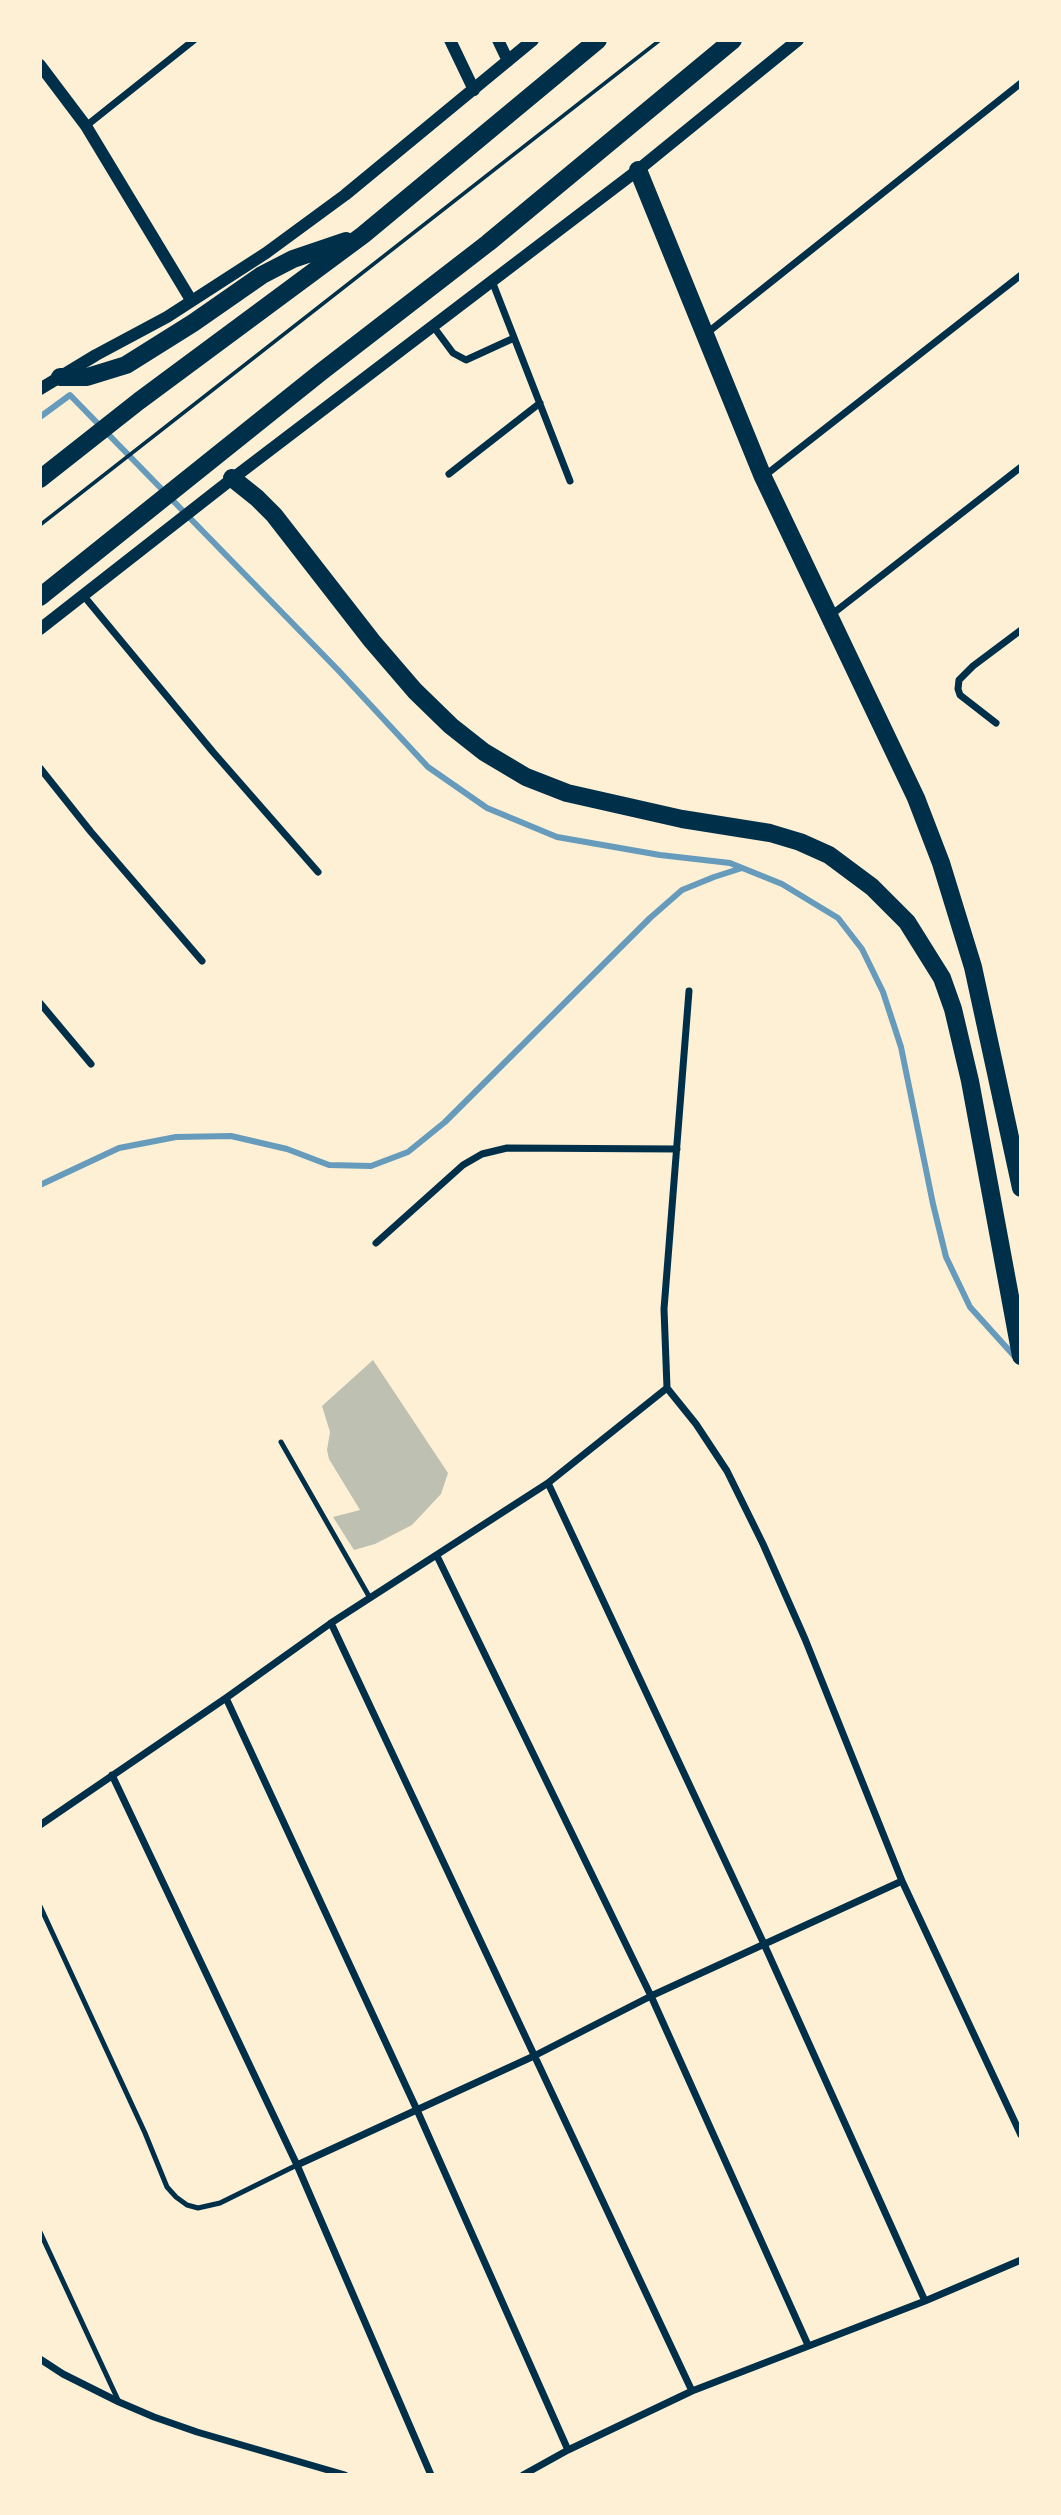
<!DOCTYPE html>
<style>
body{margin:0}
#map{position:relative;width:1061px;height:2515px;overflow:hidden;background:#fdf0d5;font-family:"Public Sans",sans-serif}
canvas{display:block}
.frame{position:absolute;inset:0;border:42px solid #fdf0d5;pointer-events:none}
</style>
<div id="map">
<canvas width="1061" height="2515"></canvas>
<div class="frame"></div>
</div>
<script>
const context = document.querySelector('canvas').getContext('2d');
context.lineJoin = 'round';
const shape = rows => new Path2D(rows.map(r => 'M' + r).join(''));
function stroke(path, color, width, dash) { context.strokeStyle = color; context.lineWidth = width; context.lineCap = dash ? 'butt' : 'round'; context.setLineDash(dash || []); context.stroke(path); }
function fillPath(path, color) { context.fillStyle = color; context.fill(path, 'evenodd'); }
const stream = shape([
 [40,417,70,395,338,670,428,767,487,808,557,837,660,855,730,863,782,884,838,918,862,949,883,992,901,1047,933,1204,946,1257,970,1307,1016,1358],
 [40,1185,119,1148,176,1137,231,1136,287,1149,329,1165,371,1166,408,1152,445,1122,650,918,682,890,714,877,742,868]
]);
const building = shape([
 [373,1360,448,1473,441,1494,412,1525,375,1544,354,1550,333,1517,360,1510,329,1459,327,1450,330,1432,322,1406]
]);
const path = shape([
 [40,525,660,40]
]);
const service = shape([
 [281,1442,370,1598],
 [40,1906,145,2133,167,2187,176,2197,187,2205,198,2208,220,2203,297,2165],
 [40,2232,119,2402]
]);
const minor = shape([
 [86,126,194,40],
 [492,281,570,481],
 [433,326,453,353,466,360,514,338],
 [707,333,1021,83],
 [449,474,540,403],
 [763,477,1021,275],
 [83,595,213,752,318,872],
 [831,615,1021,467],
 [996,723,960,695,958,689,959,680,973,666,1021,630],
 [40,768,91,832,202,961],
 [40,1003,91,1064],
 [376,1243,463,1165,482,1154,507,1148,677,1149],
 [667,1388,696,1424,727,1471,763,1544,805,1639,902,1881,1021,2135],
 [667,1388,664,1309,689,991],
 [548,1483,764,1944,925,2301],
 [437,1556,651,1996,808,2345],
 [331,1623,692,2391],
 [226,1698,417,2110,568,2450],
 [112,1775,297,2165,431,2475],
 [40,1825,226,1698,331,1623,548,1483,667,1388],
 [297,2165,534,2056,651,1996,902,1881],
 [40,2359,63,2374,119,2402,154,2417,197,2432,345,2475],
 [523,2475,568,2450,692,2391,925,2301,1021,2260]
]);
const tertiary = shape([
 [450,40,474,90],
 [498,40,508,61],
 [40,65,86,126,191,300],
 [40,389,96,355,167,317,266,253,345,195,533,40],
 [40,629,228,482,638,170,798,40]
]);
const primary = shape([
 [638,170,763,477,916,798,941,863,973,967,1021,1188],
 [60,377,87,377,126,365,193,323,262,275,293,259,346,241],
 [232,478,257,498,274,515,372,641,415,691,451,726,484,752,526,777,567,793,682,819,770,833,800,842,829,855,872,887,907,922,942,978,953,1009,970,1081,1021,1356],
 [40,479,139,401,363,235,598,40],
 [40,597,321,372,488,243,733,40]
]);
stroke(stream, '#669bbc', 6);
fillPath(building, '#bec0b2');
stroke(path, '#003049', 3.5);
stroke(service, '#003049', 5);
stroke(minor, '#003049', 7);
stroke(tertiary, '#003049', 12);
stroke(primary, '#003049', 18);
</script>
